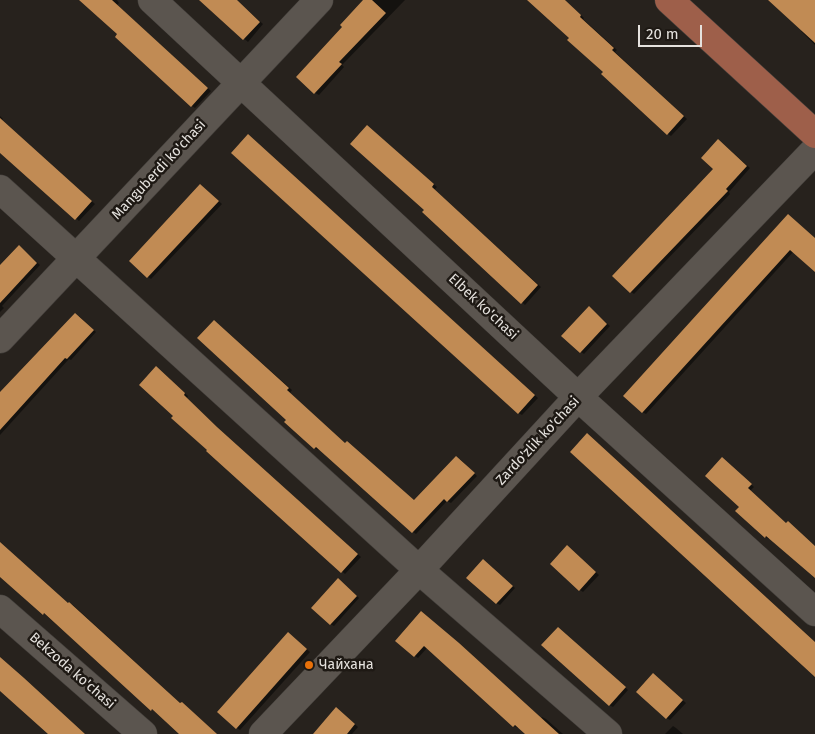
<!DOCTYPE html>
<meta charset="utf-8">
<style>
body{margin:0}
#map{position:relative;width:815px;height:734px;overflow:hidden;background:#27221d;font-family:"Fira Sans",sans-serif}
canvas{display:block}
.scale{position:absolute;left:638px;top:25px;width:64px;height:22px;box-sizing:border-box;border:2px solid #e5e2de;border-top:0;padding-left:6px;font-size:15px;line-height:18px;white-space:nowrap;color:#e5e2de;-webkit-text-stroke:4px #1e1914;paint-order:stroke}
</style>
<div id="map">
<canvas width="815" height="734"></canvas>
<div class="scale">20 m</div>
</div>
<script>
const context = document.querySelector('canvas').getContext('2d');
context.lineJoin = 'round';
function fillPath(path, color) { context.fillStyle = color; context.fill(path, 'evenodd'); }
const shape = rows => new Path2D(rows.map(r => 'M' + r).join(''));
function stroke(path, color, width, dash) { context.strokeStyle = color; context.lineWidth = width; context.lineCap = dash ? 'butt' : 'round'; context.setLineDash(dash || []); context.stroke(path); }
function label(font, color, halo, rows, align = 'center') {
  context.font = font + ' "Fira Sans",sans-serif'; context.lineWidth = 5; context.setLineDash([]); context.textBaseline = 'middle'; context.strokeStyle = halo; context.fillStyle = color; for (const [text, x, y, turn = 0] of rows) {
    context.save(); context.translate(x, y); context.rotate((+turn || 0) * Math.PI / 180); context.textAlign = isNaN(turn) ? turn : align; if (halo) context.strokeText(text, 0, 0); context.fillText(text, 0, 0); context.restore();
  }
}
const shadow = shape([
 [81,0,117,0,119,3,117,5,211,91,195,108,192,106,116,37,119,34],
 [200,0,236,0,263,24,248,42],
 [365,0,405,0,342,65,344,67,319,95,315,93,343,27],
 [530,0,565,0,584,18,583,19,617,50,615,52,687,119,671,136,668,134],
 [768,0,806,0,815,8,815,45,801,31,802,30],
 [0,116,3,119,2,120,95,204,79,221,0,151],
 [371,129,437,187,434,190,541,287,525,305,426,210],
 [249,136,538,398,522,415,518,413],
 [722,143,750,168,729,192,730,194,634,294,631,292,715,169],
 [201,185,222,204,151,279,148,277],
 [788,215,815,239,815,271,794,251,646,414,642,412],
 [22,249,40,265,2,306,4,308,0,312,0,267],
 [592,310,610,326,584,354,581,352],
 [79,316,96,332,71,360,69,359,0,435,0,394],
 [215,321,292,390,290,393,346,444,415,501,460,459,477,476,451,503,447,501,416,534,413,532,319,449,318,450,314,448,288,420],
 [160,370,188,396,187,398,221,431,361,557,345,574,207,451,208,450,175,416],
 [726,461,754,487,750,491,787,524,815,546,815,577,770,538,769,539,765,537,737,511,741,507],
 [571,549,599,575,583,592,580,590],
 [484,560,515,588,500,605,496,603],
 [0,575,73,605,181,704,211,734,181,734],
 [342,582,359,598,334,626,330,624],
 [421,612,541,718,542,717,546,719,563,734,527,734,519,727,518,728,514,726,427,648,418,658,415,656],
 [558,628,628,690,613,707,609,705],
 [292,636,310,652,240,730,237,728],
 [657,677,686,703,670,720,666,718],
 [340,711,358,727,352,734,314,734],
 [673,726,676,728,683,734,665,734]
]);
const building = shape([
 [79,0,112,0,208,88,191,107,115,37,117,34],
 [199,0,237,0,260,22,243,40],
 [363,0,372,0,386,13,339,62,342,64,314,94,296,77,342,27,340,25],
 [527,0,565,0,581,15,580,17,614,48,612,50,684,116,667,135,601,74,603,72,567,40,569,38],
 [768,0,815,0,815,43],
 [0,118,92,201,75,220,0,153],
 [367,125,434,184,432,187,538,285,521,304,422,212,424,210,350,144],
 [248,134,535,395,518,414,231,153],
 [718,139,747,166,726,189,728,191,630,293,612,276,713,169,701,158],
 [200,184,219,201,147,278,129,261],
 [788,214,815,238,815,272,790,250,642,413,623,396],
 [19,245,37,263,0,303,0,265],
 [589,306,607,324,580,353,561,336],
 [75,313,94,330,67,359,65,358,0,430,0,392],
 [214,320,289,388,287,390,345,443,347,441,414,500,456,456,475,473,447,502,444,499,412,533,316,447,314,449,284,422,286,420,197,338],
 [156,366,185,393,184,395,217,427,358,554,341,573,206,451,207,450,171,418,173,416,139,385],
 [587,433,815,642,815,677,570,452],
 [722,457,752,484,748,488,786,523,788,521,815,546,815,578,766,536,765,538,735,511,739,507,705,476],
 [0,542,68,603,69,602,180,703,182,702,217,734,179,734,152,709,151,711,44,613,43,615,0,577],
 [567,545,596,572,579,591,550,564],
 [483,559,513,586,496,604,466,578],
 [338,578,357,596,330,625,311,608],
 [421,611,459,643,559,734,525,734,515,725,513,727,424,646,414,657,395,641],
 [558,627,626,687,609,706,541,645],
 [288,632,307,649,236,729,217,712],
 [0,657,24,678,85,734,48,734,0,691],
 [653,673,683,700,666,719,636,692],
 [336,707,355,724,347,734,313,734]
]);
const minor = shape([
 [152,0,578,397,815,612],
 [0,189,419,570,608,734],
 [0,339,319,0],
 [0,609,143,734],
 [263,734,419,570,578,397,815,150]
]);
const major = shape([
 [669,0,815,134]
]);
const markers = [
 [309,665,5,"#e8710a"]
];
const streetNames = [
 ["Manguberdi ko'chasi",159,170,-47],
 ["Elbek ko'chasi",483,307,43],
 ["Zardo'zlik ko'chasi",538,441,-47],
 ["Bekzoda ko'chasi",72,671,41]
];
const poiNames = [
 ["Чайхана",319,665]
];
fillPath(shadow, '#0007');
fillPath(building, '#c18b54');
stroke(minor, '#433f3b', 29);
stroke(major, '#433f3b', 29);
stroke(minor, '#5b554f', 28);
stroke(major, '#9e5f4a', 28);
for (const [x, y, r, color] of markers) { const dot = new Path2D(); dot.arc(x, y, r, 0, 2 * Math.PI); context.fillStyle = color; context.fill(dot); stroke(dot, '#1e1914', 2); }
label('14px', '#e5e2de', '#1e1914', streetNames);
label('14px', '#e5e2de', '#1e1914', poiNames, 'left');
</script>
